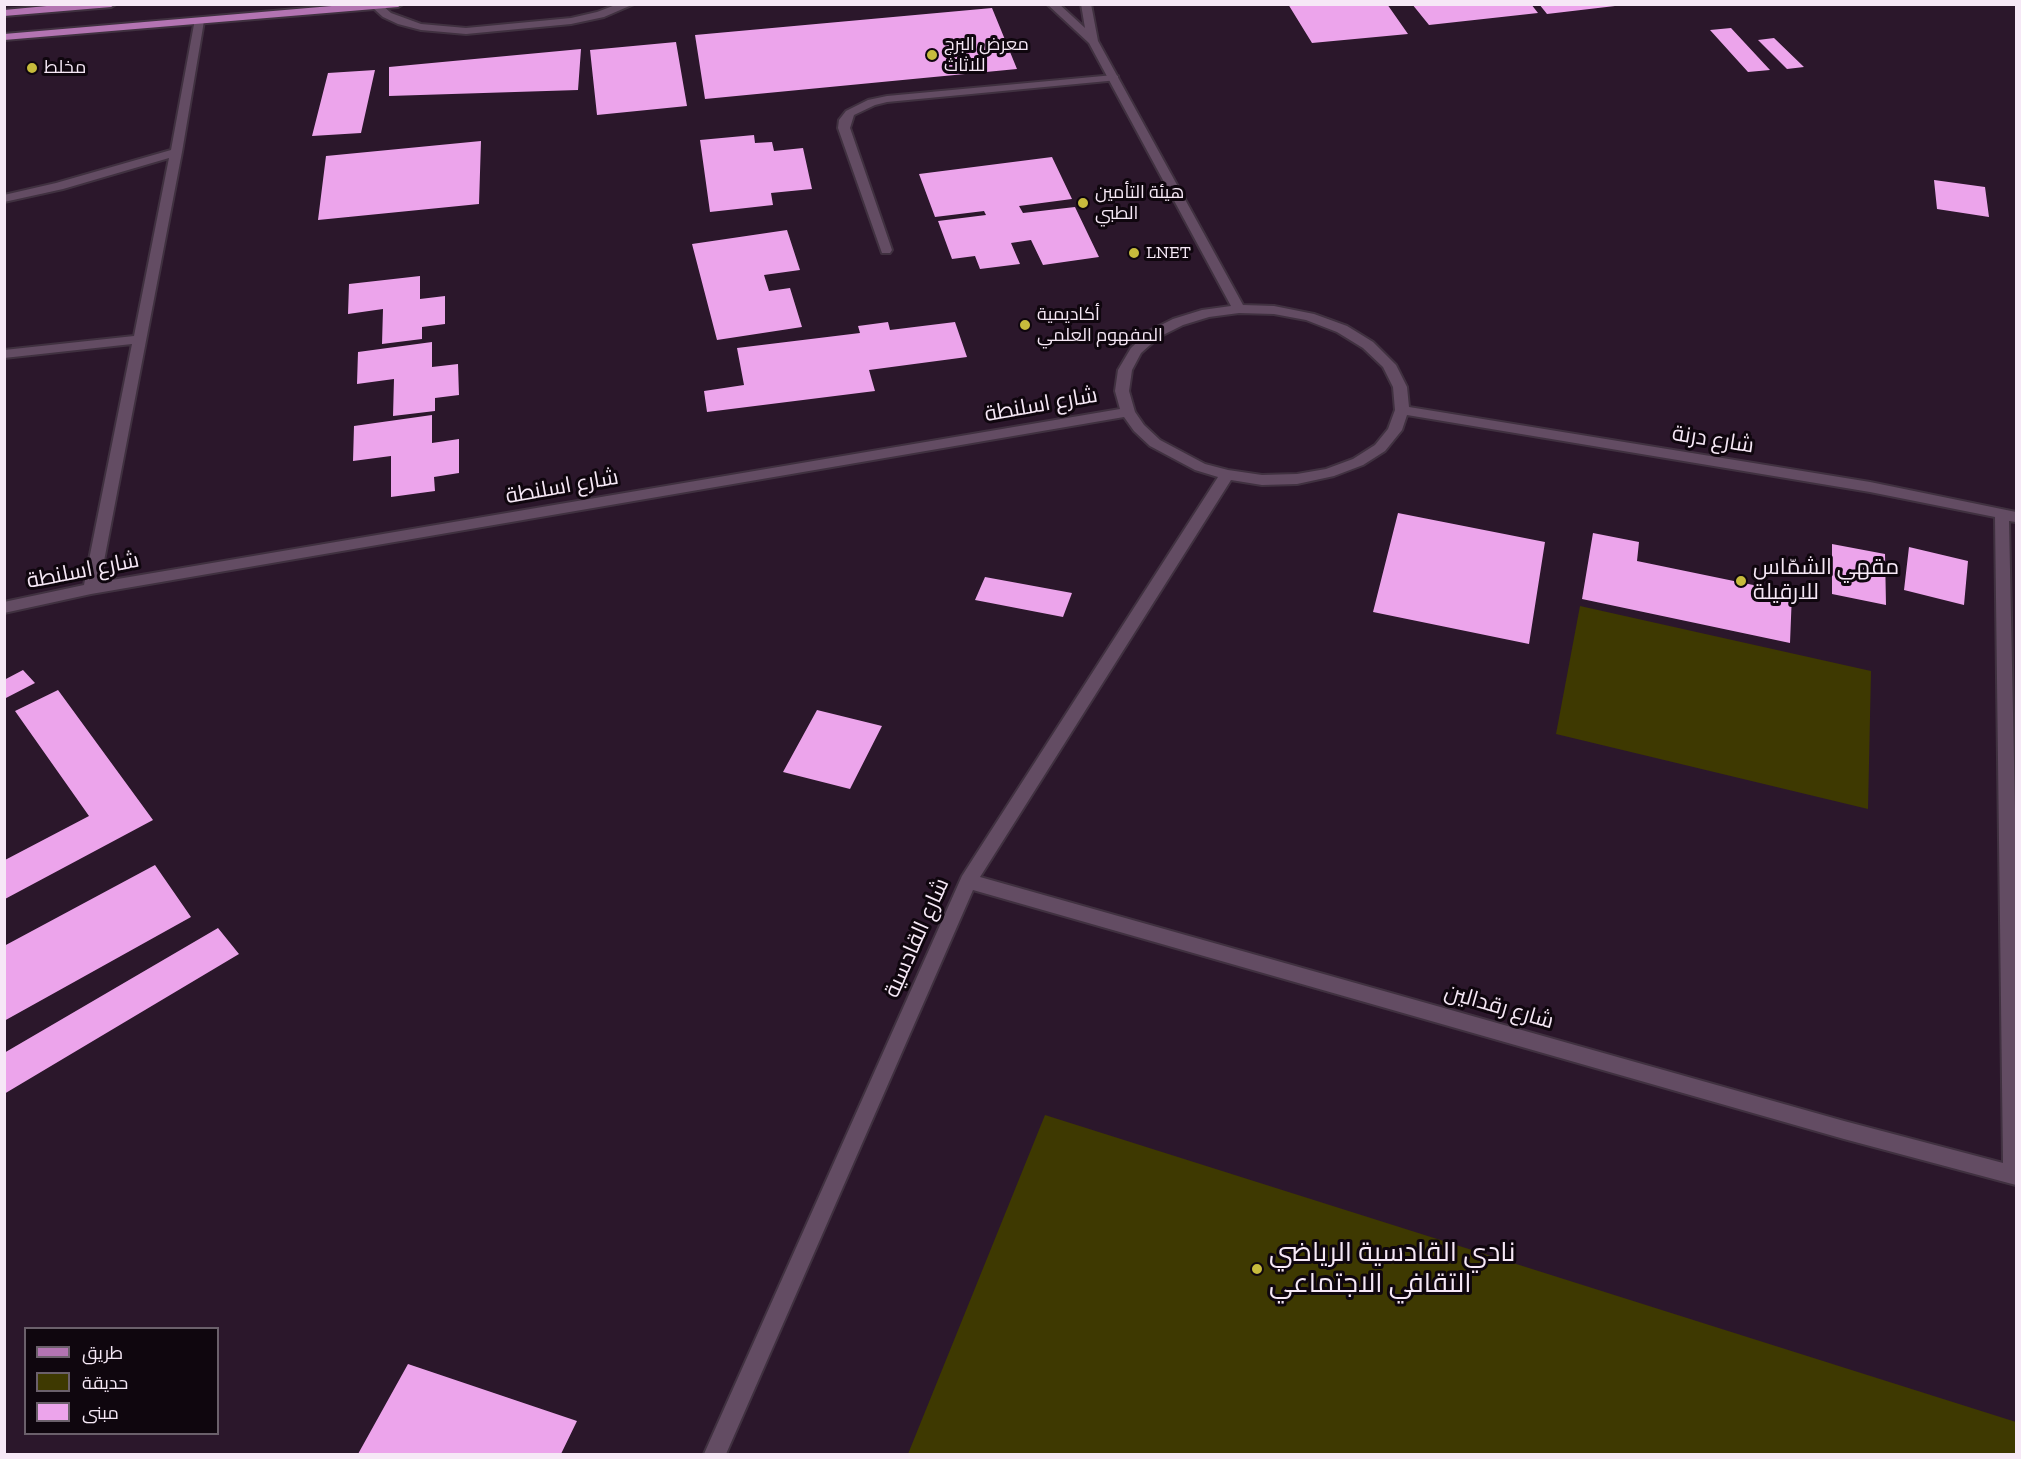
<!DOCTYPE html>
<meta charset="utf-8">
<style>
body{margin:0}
#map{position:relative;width:2021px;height:1459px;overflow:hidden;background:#2b172b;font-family:"Zilla Slab",Cairo,serif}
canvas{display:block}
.frame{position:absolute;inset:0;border:6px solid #f6e8f6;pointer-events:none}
.legend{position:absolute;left:24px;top:1327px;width:195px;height:108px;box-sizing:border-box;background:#0f060e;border:2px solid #6b606b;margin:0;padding:8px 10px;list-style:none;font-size:18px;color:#f6e8f6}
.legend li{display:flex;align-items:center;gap:12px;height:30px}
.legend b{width:30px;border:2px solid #6b606b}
</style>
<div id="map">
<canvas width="2021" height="1459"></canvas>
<div class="frame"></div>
<ul class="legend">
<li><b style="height:8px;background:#b374b2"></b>طريق</li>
<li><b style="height:16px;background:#3e3901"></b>حديقة</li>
<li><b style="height:16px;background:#eca4eb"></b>مبنى</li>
</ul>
</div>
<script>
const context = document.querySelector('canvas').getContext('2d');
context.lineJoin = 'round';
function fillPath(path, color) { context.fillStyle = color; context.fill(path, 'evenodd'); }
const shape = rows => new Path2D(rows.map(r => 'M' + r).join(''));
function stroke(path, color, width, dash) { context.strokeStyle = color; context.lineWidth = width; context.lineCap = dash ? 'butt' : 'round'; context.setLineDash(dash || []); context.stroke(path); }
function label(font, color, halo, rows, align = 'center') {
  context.font = font + ' "Zilla Slab",Cairo,serif'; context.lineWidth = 6; context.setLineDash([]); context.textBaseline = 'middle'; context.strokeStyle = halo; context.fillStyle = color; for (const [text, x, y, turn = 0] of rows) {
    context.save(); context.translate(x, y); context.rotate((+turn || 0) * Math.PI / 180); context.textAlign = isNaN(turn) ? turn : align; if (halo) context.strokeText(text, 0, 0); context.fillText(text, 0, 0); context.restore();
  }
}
const green = shape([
 [1580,606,1871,671,1868,809,1556,734],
 [1045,1115,2016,1422,2016,1454,908,1454]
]);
const building = shape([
 [1288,4,1387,4,1408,34,1312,43],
 [1412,4,1531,4,1538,13,1429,25],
 [1539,4,1614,4,1615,6,1547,14],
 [992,8,1017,69,705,99,695,35],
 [1731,28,1770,70,1748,72,1710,30],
 [1774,38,1804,67,1787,69,1758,40],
 [676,42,687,106,597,115,590,50],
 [581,49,578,90,389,96,389,67],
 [375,70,361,133,312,136,328,73],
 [754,135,755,143,772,142,774,151,803,148,812,189,771,193,773,205,710,212,700,140],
 [481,141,479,204,318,220,326,156],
 [1052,157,1072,199,1019,206,1023,213,1075,207,1099,257,1043,265,1031,240,1011,243,1020,264,980,269,975,256,952,259,938,221,986,215,984,211,935,217,919,174],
 [1934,180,1985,187,1989,217,1937,209],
 [787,230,800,270,764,275,769,291,790,288,802,327,717,340,692,244],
 [420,276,420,299,445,296,445,324,422,327,422,339,382,344,383,309,348,314,349,284],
 [888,322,890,330,955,322,967,357,869,370,875,391,707,412,704,391,744,385,737,348,860,333,858,326],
 [432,342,432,367,458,364,459,395,435,398,435,411,393,416,394,379,357,384,358,352],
 [432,415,432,443,459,439,459,473,434,477,435,491,391,497,391,456,353,461,354,426],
 [1398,513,1545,542,1529,644,1373,612],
 [1593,533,1639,542,1637,561,1792,593,1790,643,1582,599],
 [1832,544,1885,554,1886,605,1832,594],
 [1909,547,1968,561,1964,605,1904,590],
 [985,577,1072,593,1063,617,975,600],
 [23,670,35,683,4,699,4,680],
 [58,690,153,820,5,899,5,860,89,816,15,711],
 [817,710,882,726,850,789,783,772],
 [155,865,191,917,4,1021,4,946],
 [218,928,239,954,4,1094,4,1053],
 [408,1364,577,1421,561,1454,358,1454]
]);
const service = shape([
 [373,4,381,4,391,13,421,24,466,28,571,18,597,12,618,4,634,4,604,17,571,24,466,34,421,30,398,24,383,17,373,8,373,4],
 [1114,75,1118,76,1118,80,887,102,875,105,854,115,850,128,892,250,890,253,882,253,838,128,839,120,846,111,868,100,887,96,1114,75]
]);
const minor = shape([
 [1047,4,1059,4,1085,28,1081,4,1091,4,1098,41,1243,305,1274,306,1314,314,1347,326,1373,342,1396,365,1407,387,1409,407,1870,482,2016,512,2016,522,2009,521,2016,857,2016,1185,1844,1139,973,890,726,1454,704,1454,962,876,1218,477,1195,470,1150,446,1134,431,1124,417,91,594,4,613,4,602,84,585,132,344,4,358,4,350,134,336,169,158,63,189,4,202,4,195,56,183,171,150,195,19,199,18,204,21,182,152,100,582,1120,409,1115,391,1118,370,1131,348,1149,331,1173,319,1202,310,1231,306,1089,43,1047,4],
 [1239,313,1274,314,1306,320,1337,332,1363,348,1383,367,1393,387,1395,410,1388,429,1375,445,1353,459,1326,469,1297,474,1262,475,1228,470,1205,464,1160,440,1144,425,1135,412,1129,391,1132,370,1141,353,1159,337,1183,325,1209,317,1239,313],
 [1407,415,1870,492,1995,517,2003,1163,1844,1121,980,877,1231,480,1262,485,1297,484,1334,476,1363,465,1385,451,1402,430,1407,415]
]);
const primary = shape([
 [68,4,116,4,111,7,4,16,4,10,68,4],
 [355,4,403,4,398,7,4,40,4,34,355,4]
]);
const markers = [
 [932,55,6,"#c7bb3c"],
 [32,68,6,"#c7bb3c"],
 [1083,203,6,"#c7bb3c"],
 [1134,253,6,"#c7bb3c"],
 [1025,325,6,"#c7bb3c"],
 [1741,581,6,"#c7bb3c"],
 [1257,1269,6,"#c7bb3c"]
];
const farPoinames = [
 ["معرض البرج",944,45],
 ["للاثاث",944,66],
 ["مخلط",44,68],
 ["هيئة التأمين",1095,193],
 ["الطبي",1095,214],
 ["LNET",1146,253],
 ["أكاديمية",1037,315],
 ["المفهوم العلمي",1037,336]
];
const streetNames = [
 ["شارع اسلنطة",1041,405,-10],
 ["شارع درنة",1713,440,9],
 ["شارع اسلنطة",562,487,-10],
 ["شارع اسلنطة",83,571,-11],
 ["شارع القادسية",917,938,-66],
 ["شارع رقدالين",1499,1007,16]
];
const poiNames = [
 ["مقهي الشمّاس",1753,568],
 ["للارقيلة",1753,593]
];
const nearPoinames = [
 ["نادي القادسية الرياضي",1269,1253],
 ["التقافي الاجتماعي",1269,1284]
];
fillPath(green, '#3e3901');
fillPath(building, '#eca4eb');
stroke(service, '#403140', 4);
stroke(minor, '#403140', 4);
stroke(primary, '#403140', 4);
fillPath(service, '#634c63');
fillPath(minor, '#634c63');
fillPath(primary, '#b374b2');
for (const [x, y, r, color] of markers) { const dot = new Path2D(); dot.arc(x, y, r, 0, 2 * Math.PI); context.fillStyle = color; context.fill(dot); stroke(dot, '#0f060e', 2); }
label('18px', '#f6e8f6', '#0f060e', farPoinames, 'left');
label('22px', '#f6e8f6', '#0f060e', streetNames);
label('22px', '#f6e8f6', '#0f060e', poiNames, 'left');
label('27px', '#f6e8f6', '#0f060e', nearPoinames, 'left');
</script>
